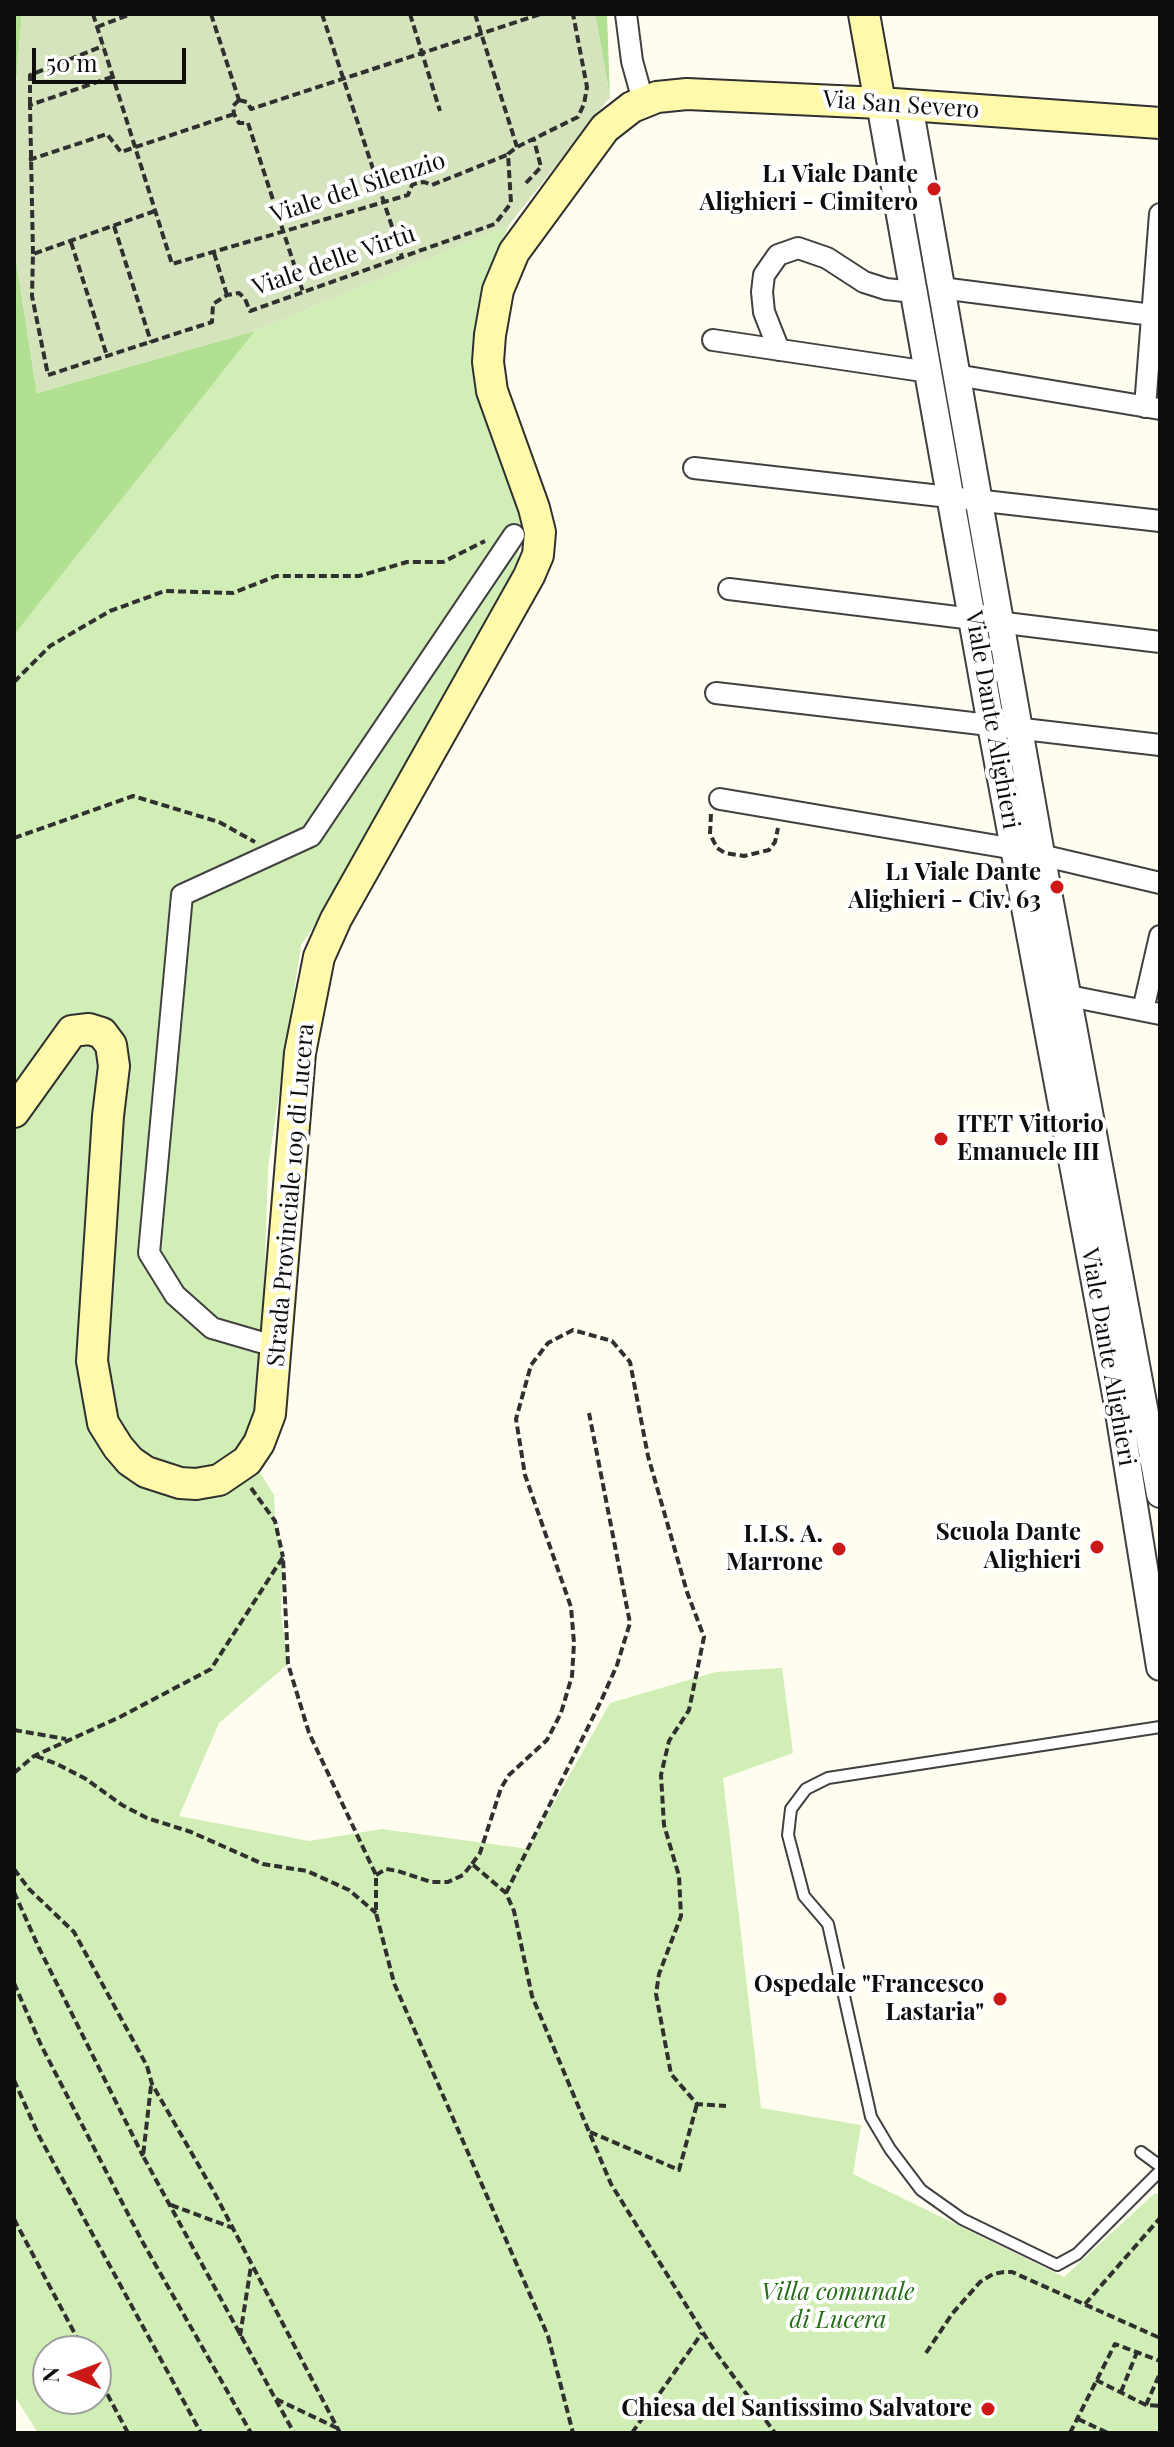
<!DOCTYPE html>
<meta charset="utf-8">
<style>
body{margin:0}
#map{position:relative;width:1174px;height:2447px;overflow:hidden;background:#fffdf0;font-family:"Playfair Display",serif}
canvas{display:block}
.frame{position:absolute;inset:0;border:16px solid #0e0e0e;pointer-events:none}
.north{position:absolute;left:32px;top:2335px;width:80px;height:80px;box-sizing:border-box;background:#fff;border:2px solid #9f9f9f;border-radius:50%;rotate:271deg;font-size:22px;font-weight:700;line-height:32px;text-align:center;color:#0e0e0e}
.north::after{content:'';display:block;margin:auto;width:28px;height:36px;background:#cd1818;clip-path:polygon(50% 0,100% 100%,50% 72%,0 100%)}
.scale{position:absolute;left:32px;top:48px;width:154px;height:36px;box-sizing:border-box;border:4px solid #0e0e0e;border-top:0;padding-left:10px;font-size:24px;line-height:28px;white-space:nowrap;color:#0e0e0e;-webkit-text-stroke:6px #fff;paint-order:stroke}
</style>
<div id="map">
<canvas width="1174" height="2447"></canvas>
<div class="frame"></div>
<div class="north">N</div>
<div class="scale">50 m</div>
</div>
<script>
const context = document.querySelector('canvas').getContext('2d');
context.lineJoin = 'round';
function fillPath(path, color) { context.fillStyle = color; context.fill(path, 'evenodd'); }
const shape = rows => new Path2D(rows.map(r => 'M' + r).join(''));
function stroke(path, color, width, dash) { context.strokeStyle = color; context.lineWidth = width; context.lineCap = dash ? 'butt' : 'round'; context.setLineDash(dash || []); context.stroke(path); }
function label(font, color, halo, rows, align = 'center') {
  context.font = font + ' "Playfair Display",serif'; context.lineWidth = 8; context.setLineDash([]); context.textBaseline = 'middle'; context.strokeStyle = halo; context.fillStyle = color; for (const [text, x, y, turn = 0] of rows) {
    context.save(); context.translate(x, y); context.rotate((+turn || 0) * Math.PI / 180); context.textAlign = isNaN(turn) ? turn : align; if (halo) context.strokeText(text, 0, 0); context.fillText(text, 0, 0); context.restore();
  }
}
const green = shape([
 [509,225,479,299,477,387,522,515,517,572,353,869,301,945,268,1167,261,1384,246,1450,274,1495,275,1521,283,1557,281,1614,288,1664,219,1723,179,1816,309,1841,382,1829,528,1849,610,1703,716,1672,782,1668,793,1753,723,1778,761,2108,861,2125,853,2174,1064,2277,1155,2193,1160,2195,1160,2433,38,2433,14,2395,14,635,255,331],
 [48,2351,96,2351,96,2399,48,2399]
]);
const forest = shape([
 [14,14,22,14,14,108],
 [595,14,607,14,610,97],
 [14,247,37,393,255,331,14,635]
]);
const cemetery = shape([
 [22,14,595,14,610,97,509,225,255,331,37,393,14,247,14,109]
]);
const path = shape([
 [93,14,172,264,408,195,412,185,417,183,424,182,432,185,507,155],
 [211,14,239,100],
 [322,14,402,257],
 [410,14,440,111],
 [475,14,517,147],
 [97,27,131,14],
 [239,100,247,102,251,109,541,14],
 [239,100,233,106,234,114,239,123,248,123],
 [30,105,30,75,103,46],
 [248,123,303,292],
 [29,160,107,134,121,152,234,114],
 [526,183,541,167,534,140],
 [155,211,33,254,32,296,48,375,212,322,213,304,227,295,239,293,245,299,250,311,495,224,511,203,508,154,517,147,578,117,584,104,587,87,573,14],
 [114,226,151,342],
 [71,242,107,356],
 [214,253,227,295],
 [33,254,30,105,112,77],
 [14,682,50,646,110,611,165,591,233,593,276,576,359,576,407,562,443,562,485,541],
 [711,814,710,834,717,848,725,853,744,856,769,850,775,842,778,828],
 [14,838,133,796,219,822,255,842],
 [251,1488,275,1521,283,1557],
 [14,1730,66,1739],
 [36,1756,57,1764,86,1779,122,1805,147,1818,191,1832,263,1864,307,1871,349,1890,376,1913],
 [14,1773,34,1756,120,1717,211,1669,283,1557,288,1664,309,1733,376,1875,376,1913,394,1983,548,2336,573,2433],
 [472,1864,480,1853,501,1788,509,1775,547,1740,561,1713,572,1676,574,1643,571,1607,525,1475,516,1419,531,1365,548,1343,573,1330,612,1341,630,1362,648,1456,687,1592,704,1637,689,1710,669,1741,661,1775,664,1825,679,1876,681,1916,659,1974,656,1994,671,2074,697,2104,726,2106],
 [14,1869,29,1889,74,1932,147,2066,152,2084,214,2192,340,2433],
 [376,1875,386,1869,398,1871,431,1882,448,1882,463,1875,472,1864,506,1893,514,1911,532,1996,611,2184,712,2347,775,2433],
 [14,1892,39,1948,143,2156],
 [506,1893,601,1701,617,1665,630,1623,589,1413],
 [14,1983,41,2045,142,2241,251,2433],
 [14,2080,39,2136,201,2433],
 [151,2086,143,2156,294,2433],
 [590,2132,679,2170,697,2104],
 [171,2205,233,2228],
 [14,2219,84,2351],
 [1085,2304,1160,2218],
 [240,2336,251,2266],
 [926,2353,952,2314,980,2282,993,2274,1004,2272,1012,2272,1160,2338],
 [96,2373,128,2433],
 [1096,2380,1146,2405,1160,2406],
 [1121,2392,1137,2352],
 [276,2399,337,2428],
 [1146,2405,1160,2373],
 [1078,2419,1108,2433],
 [632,2433,702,2333],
 [1070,2433,1115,2344,1160,2361]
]);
const service = shape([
 [1160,1727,828,1778,806,1789,791,1809,788,1835,804,1896,828,1924,871,2117,890,2149,921,2190,962,2219,1057,2265,1077,2254,1160,2171],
 [1141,2152,1160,2166]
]);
const minor = shape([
 [626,14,632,61,643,101],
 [941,288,1160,316],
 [713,340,929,372],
 [779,350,764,312,762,292,764,275,778,255,798,248,827,258,864,282,886,289,914,292],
 [956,375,1160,409],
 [1145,407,1160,214],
 [694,468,1160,521],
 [729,589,1160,642],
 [716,693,1160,745],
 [720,799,1015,849,1160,883],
 [1069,996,1160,1014],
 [1143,1010,1160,936],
 [276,1343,260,1342,212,1328,175,1295,149,1253,182,895,311,836,514,535]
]);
const tertiary = shape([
 [880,103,991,725,1117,1400,1160,1667],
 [909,105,1041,854,1160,1494]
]);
const secondary = shape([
 [864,14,880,103],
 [14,1112,72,1031,89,1029,102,1033,111,1045,114,1066,108,1116,92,1361,103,1423,118,1447,130,1461,146,1472,180,1483,196,1484,219,1480,247,1461,259,1443,270,1414,300,1053,319,957,336,919,529,576,538,555,540,532,534,508,492,391,488,362,490,335,498,290,514,252,605,128,632,107,657,97,687,94,880,103,1160,123]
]);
const markers = [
 [934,189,8,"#cd1818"],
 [1057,887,8,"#cd1818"],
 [941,1139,8,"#cd1818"],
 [1097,1547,8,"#cd1818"],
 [839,1549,8,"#cd1818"],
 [1000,1999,8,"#cd1818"],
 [988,2409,8,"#cd1818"]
];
const streetNames = [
 ["Via San Severo",901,105,4],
 ["Viale del Silenzio",358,188,-18],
 ["Viale delle Virtù",334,261,-19],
 ["Viale Dante Alighieri",992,720,80],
 ["Strada Provinciale 109 di Lucera",291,1195,-85],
 ["Viale Dante Alighieri",1108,1357,80]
];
const poiNames = [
 ["L1 Viale Dante",918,175],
 ["Alighieri - Cimitero",918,203],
 ["L1 Viale Dante",1041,873],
 ["Alighieri - Civ. 63",1041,901],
 ["ITET Vittorio",957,1125,"left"],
 ["Emanuele III",957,1153,"left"],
 ["Scuola Dante",1081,1533],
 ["Alighieri",1081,1561],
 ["I.I.S. A.",823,1535],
 ["Marrone",823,1563],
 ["Ospedale \"Francesco",984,1985],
 ["Lastaria\"",984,2013],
 ["Chiesa del Santissimo Salvatore",972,2409]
];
const parkNames = [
 ["Villa comunale",838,2293],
 ["di Lucera",838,2321]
];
fillPath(green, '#d0eeb5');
fillPath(forest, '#b2e092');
fillPath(cemetery, '#d6e4bd');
stroke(service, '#414141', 14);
stroke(minor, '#414141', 24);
stroke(tertiary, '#414141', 30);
stroke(secondary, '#303030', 34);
stroke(path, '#303030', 4, [8, 4]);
stroke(service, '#fff', 10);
stroke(minor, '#fff', 20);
stroke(tertiary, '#fff', 26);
stroke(secondary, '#fff9ab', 30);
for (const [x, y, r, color] of markers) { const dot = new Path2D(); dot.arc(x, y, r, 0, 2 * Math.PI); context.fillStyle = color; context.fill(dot); stroke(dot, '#fff', 3); }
label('24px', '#0e0e0e', '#fff', streetNames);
label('bold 24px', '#0e0e0e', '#fff', poiNames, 'right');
label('italic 24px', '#256d17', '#fff', parkNames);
</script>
